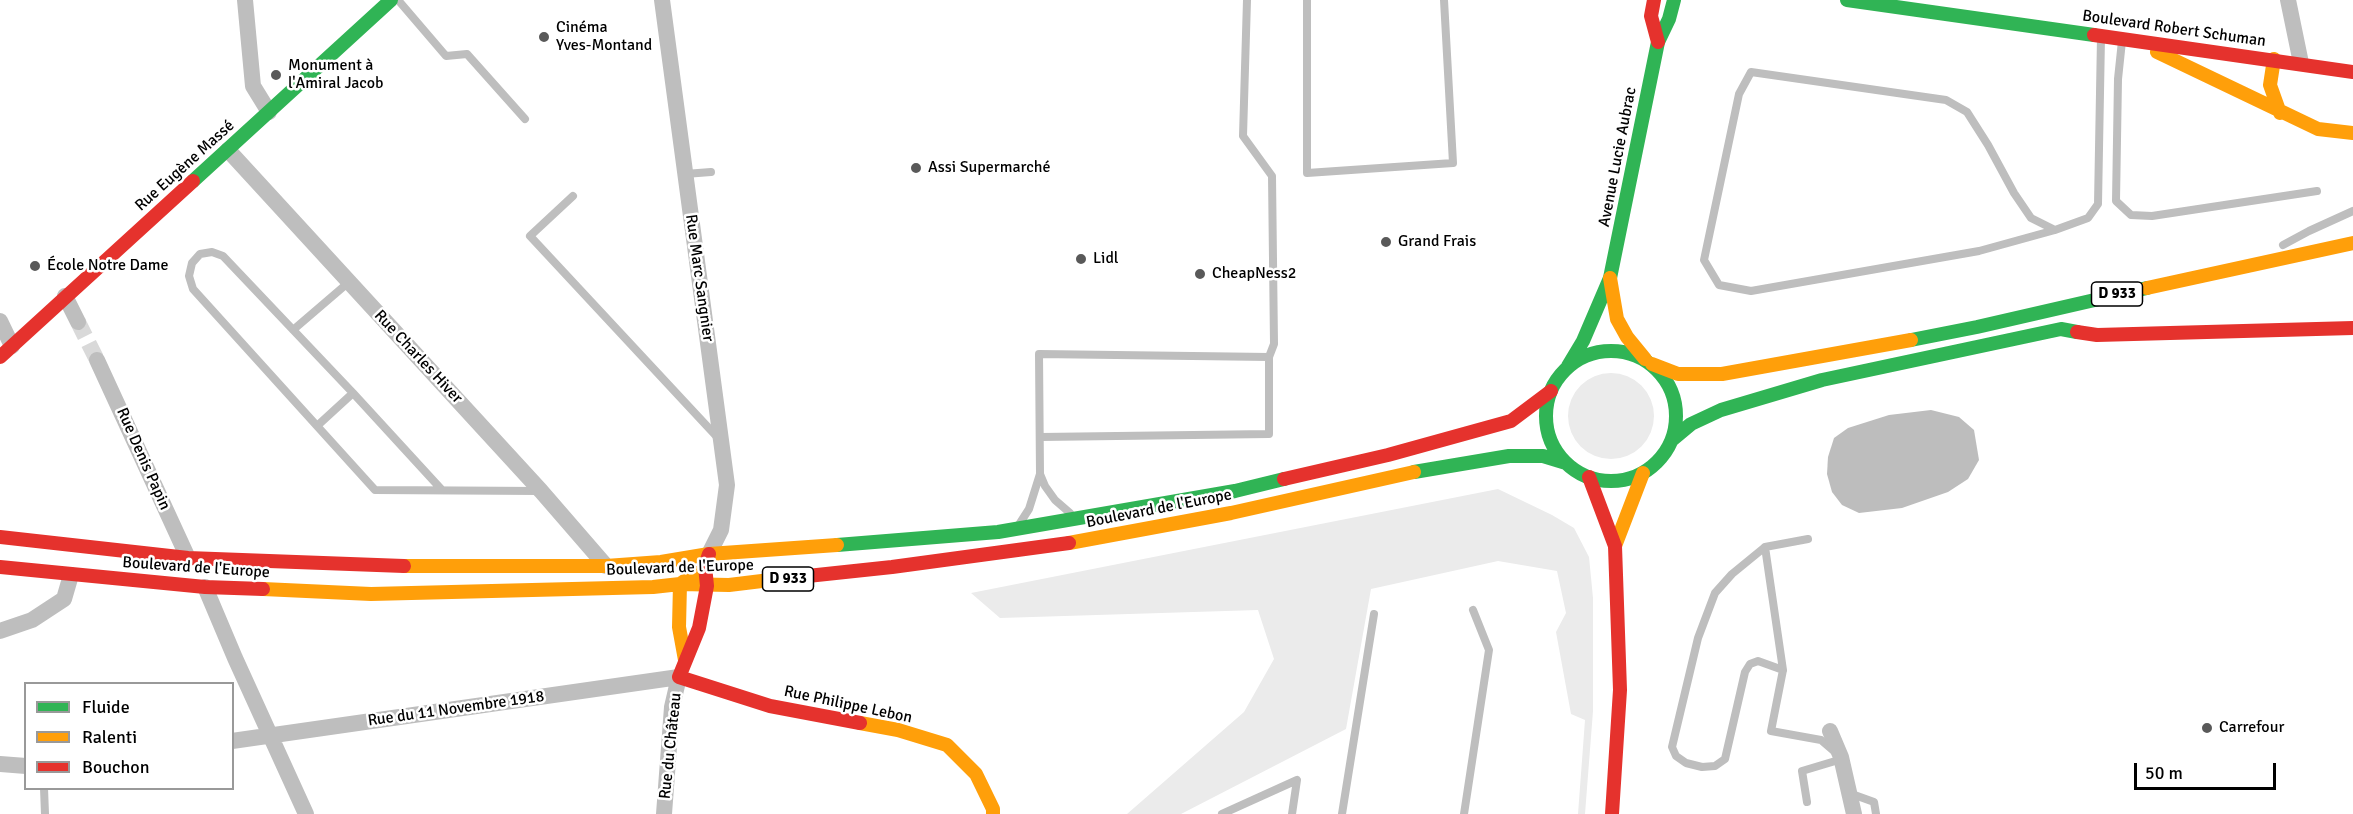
<!DOCTYPE html>
<meta charset="utf-8">
<style>
body{margin:0}
#map{position:relative;width:2353px;height:814px;overflow:hidden;background:#fff;font-family:Signika,sans-serif}
canvas{display:block}
.legend{position:absolute;left:24px;top:682px;width:210px;height:108px;box-sizing:border-box;background:#fff;border:2px solid #999;margin:0;padding:8px 10px;list-style:none;font-size:18px;color:#000}
.legend li{display:flex;align-items:center;gap:12px;height:30px}
.legend b{width:30px;border:2px solid #999}
.scale{position:absolute;left:2134px;top:763px;width:142px;height:27px;box-sizing:border-box;border:3px solid #000;border-top:0;padding-left:8px;font-size:18px;line-height:21px;white-space:nowrap;color:#000;-webkit-text-stroke:4px #fff;paint-order:stroke}
</style>
<div id="map">
<canvas width="2353" height="814"></canvas>
<ul class="legend">
<li><b style="height:8px;background:#30b455"></b>Fluide</li>
<li><b style="height:8px;background:#ff9f0a"></b>Ralenti</li>
<li><b style="height:8px;background:#e5322d"></b>Bouchon</li>
</ul>
<div class="scale">50 m</div>
</div>
<script>
const context = document.querySelector('canvas').getContext('2d');
context.lineJoin = 'round';
function fillPath(path, color) { context.fillStyle = color; context.fill(path, 'evenodd'); }
const shape = rows => new Path2D(rows.map(r => 'M' + r).join(''));
function stroke(path, color, width, dash) { context.strokeStyle = color; context.lineWidth = width; context.lineCap = dash ? 'butt' : 'round'; context.setLineDash(dash || []); context.stroke(path); }
function label(font, color, halo, rows, align = 'center') {
  context.font = font + ' Signika,sans-serif'; context.lineWidth = 5; context.setLineDash([]); context.textBaseline = 'middle'; context.strokeStyle = halo; context.fillStyle = color; for (const [text, x, y, turn = 0] of rows) {
    context.save(); context.translate(x, y); context.rotate((+turn || 0) * Math.PI / 180); context.textAlign = isNaN(turn) ? turn : align; if (halo) context.strokeText(text, 0, 0); context.fillText(text, 0, 0); context.restore();
  }
}
const green = shape([
 '1568 416a43 43 0 1 1 86 0a43 43 0 1 1-86 0Z',
 [1498,489,1552,515,1574,528,1589,557,1593,598,1593,711,1585,814,1578,814,1585,720,1571,714,1556,632,1566,613,1557,571,1498,561,1371,589,1346,729,1181,814,1127,814,1244,712,1274,659,1258,610,1000,618,971,593]
]);
const water = shape([
 [1931,410,1959,417,1974,430,1979,460,1968,479,1948,492,1902,508,1859,513,1842,505,1832,492,1827,474,1828,457,1834,438,1848,428,1889,415]
]);
const streetTunnel = shape([
 [78,322,97,360]
]);
const lane = shape([
 [398,0,446,56,467,54,525,119],
 [1247,0,1243,136,1272,176,1274,344,1269,357],
 [1307,0,1307,173,1453,163,1444,0],
 [2122,41,2118,79,2116,201,2131,215,2152,216,2317,191],
 [685,174,711,172],
 [573,196,530,236,719,439],
 [2055,230,1979,251,1751,291,1719,285,1704,260,1739,94,1751,72,1946,100,1967,112,1988,145,2014,193,2031,218,2055,230,2088,218,2098,204,2101,37],
 [2283,245,2309,231,2353,211],
 [293,330,349,282],
 [353,393,223,256,212,252,200,254,192,263,189,276,193,289,375,490,539,491],
 [317,426,353,393,442,490],
 [1040,474,1039,354,1269,357,1269,434,1041,437],
 [1020,523,1029,509,1040,474,1045,486,1055,500,1070,513],
 [1808,539,1765,547,1732,574,1715,593,1698,638,1672,747,1676,756,1686,763,1702,767,1715,766,1725,759,1745,672,1750,664,1758,661,1783,670,1771,731,1821,740,1835,752],
 [1765,547,1783,670],
 [44,788,45,814],
 [1849,793,1874,802,1876,814],
 [1807,802,1802,771,1842,759],
 [1222,814,1297,780,1292,814],
 [1342,814,1374,614],
 [1464,814,1489,650,1473,610]
]);
const street = shape([
 [245,0,253,86,269,112],
 [662,0,727,485,721,530,709,554],
 [2288,0,2301,63],
 [228,150,541,491,606,566],
 [65,296,78,322],
 [0,321,12,346],
 [97,360,188,558],
 [205,587,235,658,306,814],
 [0,631,32,620,64,599,71,575],
 [1830,731,1841,757,1854,814],
 [232,741,679,677,672,707,664,814],
 [0,764,26,766]
]);
const fast = shape([
 [1847,0,2094,35],
 [193,181,391,0],
 [1911,340,1977,327,2147,288],
 '1546 416a65 65 0 1 1 130 0a65 65 0 1 1-130 0Z',
 [1568,366,1583,341,1610,278,1658,42,1669,19,1674,0],
 [1673,439,1691,424,1721,410,1822,380,2061,329,2077,332],
 [1414,472,1509,456,1543,456,1566,463],
 [837,545,998,532,1235,491,1284,479]
]);
const slow = shape([
 [2157,52,2318,129,2353,133],
 [2274,59,2270,85,2280,113],
 [1610,278,1617,319,1627,337,1645,359],
 [2147,288,2353,243],
 [1652,364,1678,374,1722,374,1911,340],
 [1069,543,1231,513,1414,472],
 [1615,546,1643,473],
 [404,566,606,566,661,562,709,554,837,545],
 [263,589,371,594,653,587,680,584,729,585,770,580],
 [685,660,679,627,680,584,696,573],
 [860,723,898,730,947,745,976,774,993,809,993,814]
]);
const jam = shape([
 [1654,0,1651,16,1658,42],
 [2094,35,2353,72],
 [2077,332,2097,335,2353,328],
 [0,357,193,181],
 [1589,477,1615,546,1620,690,1612,814],
 [1284,479,1388,455,1511,421,1551,391],
 [0,537,188,558,404,566],
 [709,554,705,566,707,586,699,628,679,677,770,706,860,723],
 [0,567,205,587,263,589],
 [770,580,892,567,1069,543]
]);
const markers = [
 [544,37,6,"#595959"],
 [276,75,6,"#595959"],
 [916,168,6,"#595959"],
 [1386,242,6,"#595959"],
 [1081,259,6,"#595959"],
 [35,266,6,"#595959"],
 [1200,274,6,"#595959"],
 [2207,728,6,"#595959"]
];
const shields = [
 [2117,294,51],
 [788,579,51]
];
const shieldNames = [
 ["D 933",2117,294],
 ["D 933",788,579]
];
const poiNames = [
 ["Cinéma",556,28],
 ["Yves-Montand",556,46],
 ["Monument à",288,66],
 ["l'Amiral Jacob",288,84],
 ["Assi Supermarché",928,168],
 ["Grand Frais",1398,242],
 ["Lidl",1093,259],
 ["École Notre Dame",47,266],
 ["CheapNess2",1212,274],
 ["Carrefour",2219,728]
];
const streetNames = [
 ["Boulevard Robert Schuman",2174,29,8],
 ["Avenue Lucie Aubrac",1618,157,-79],
 ["Rue Eugène Massé",185,166,-42],
 ["Rue Marc Sangnier",699,278,82],
 ["Rue Charles Hiver",418,357,47],
 ["Rue Denis Papin",143,459,66],
 ["Boulevard de l'Europe",1159,509,-11],
 ["Boulevard de l'Europe",196,568,4],
 ["Boulevard de l'Europe",680,568,-2],
 ["Rue Philippe Lebon",848,705,12],
 ["Rue du 11 Novembre 1918",456,709,-8],
 ["Rue du Château",671,746,-84]
];
fillPath(green, '#ebebeb');
fillPath(water, '#bdbdbd');
stroke(streetTunnel, '#d9d9d9', 16, [16, 8]);
stroke(lane, '#bebebe', 8);
stroke(street, '#bebebe', 16);
stroke(fast, '#30b455', 14);
stroke(slow, '#ff9f0a', 14);
stroke(jam, '#e5322d', 14);
for (const [x, y, r, color] of markers) { const dot = new Path2D(); dot.arc(x, y, r, 0, 2 * Math.PI); context.fillStyle = color; context.fill(dot); stroke(dot, '#fff', 2); }
for (const [x, y, w] of shields) { const box = new Path2D(); box.roundRect(x - w / 2, y - 12, w, 24, 4.5); context.fillStyle = '#fff'; context.fill(box); stroke(box, '#000', 1.5); }
label('bold 15px', '#000', null, shieldNames);
label('16px', '#000', '#fff', poiNames, 'left');
label('16px', '#000', '#fff', streetNames);
</script>
